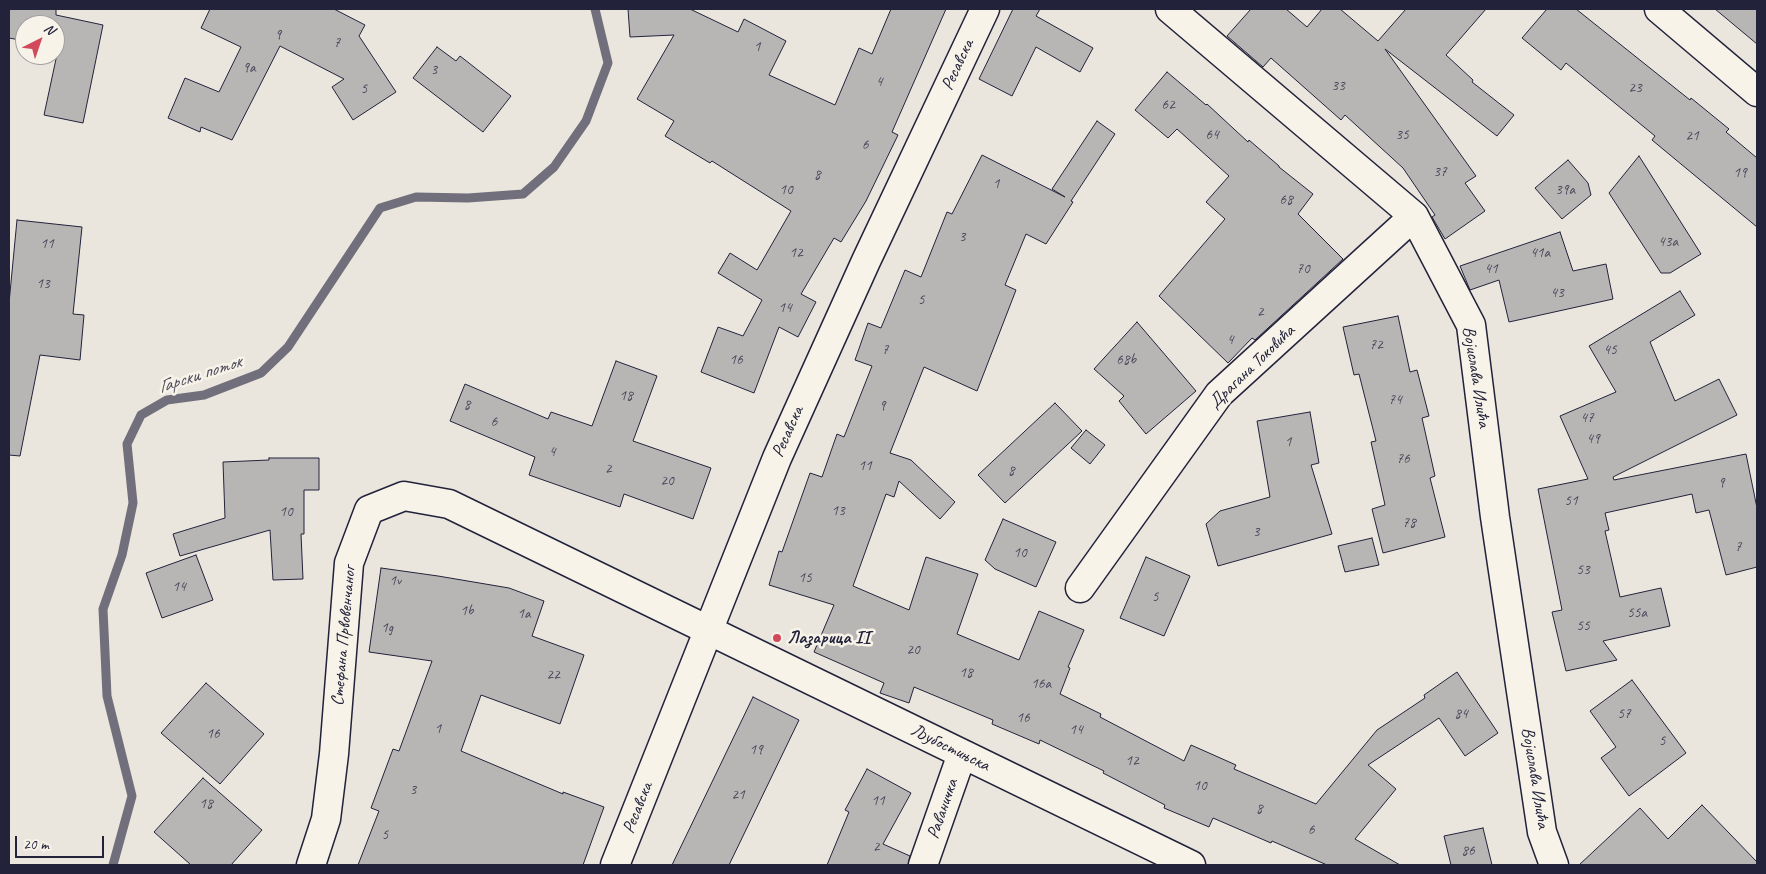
<!DOCTYPE html>
<meta charset="utf-8">
<style>
body{margin:0}
#map{position:relative;width:1766px;height:874px;overflow:hidden;background:#eae6de;font-family:Caveat,sans-serif}
canvas{display:block}
.frame{position:absolute;inset:0;border:10px solid #22223b;pointer-events:none}
.north{position:absolute;left:15px;top:15px;width:50px;height:50px;box-sizing:border-box;background:#f7f3e8;border:1px solid #a29fa3;border-radius:50%;rotate:41deg;font-size:14px;font-weight:700;line-height:20px;text-align:center;color:#22223b}
.north::after{content:'';display:block;margin:auto;width:18px;height:22px;background:#d1495b;clip-path:polygon(50% 0,100% 100%,50% 72%,0 100%)}
.scale{position:absolute;left:15px;top:836px;width:89px;height:22px;box-sizing:border-box;border:2px solid #22223b;border-top:0;padding-left:6px;font-size:15px;line-height:18px;white-space:nowrap;color:#22223b;-webkit-text-stroke:4px #f7f3e8;paint-order:stroke}
</style>
<div id="map">
<canvas width="1766" height="874"></canvas>
<div class="frame"></div>
<div class="north">N</div>
<div class="scale">20 m</div>
</div>
<script>
const context = document.querySelector('canvas').getContext('2d');
context.lineJoin = 'round';
const shape = rows => new Path2D(rows.map(r => 'M' + r).join(''));
function stroke(path, color, width, dash) { context.strokeStyle = color; context.lineWidth = width; context.lineCap = dash ? 'butt' : 'round'; context.setLineDash(dash || []); context.stroke(path); }
function fillPath(path, color) { context.fillStyle = color; context.fill(path, 'evenodd'); }
function label(font, color, halo, rows, align = 'center') {
  context.font = font + ' Caveat,sans-serif'; context.lineWidth = 5; context.setLineDash([]); context.textBaseline = 'middle'; context.strokeStyle = halo; context.fillStyle = color; for (const [text, x, y, turn = 0] of rows) {
    context.save(); context.translate(x, y); context.rotate((+turn || 0) * Math.PI / 180); context.textAlign = isNaN(turn) ? turn : align; if (halo) context.strokeText(text, 0, 0); context.fillText(text, 0, 0); context.restore();
  }
}
const stream = shape([
 [113,865,132,796,107,696,103,609,122,555,133,503,127,444,141,415,167,400,204,395,261,373,288,347,380,208,416,197,468,198,523,194,554,167,586,121,608,63,595,9]
]);
const building = shape([
 [9,9,56,9,56,15,103,25,83,123,44,115,59,45,55,45,55,25,25,25,25,41,9,38,9,9],
 [210,9,334,9,365,25,359,36,396,92,353,120,332,87,344,79,280,46,232,140,201,127,200,132,168,118,185,78,219,92,241,47,201,28,210,9],
 [628,9,690,9,738,32,744,19,786,41,769,75,835,105,859,48,872,54,891,9,946,9,892,132,898,135,866,201,841,242,834,238,801,294,816,302,798,337,779,327,754,393,701,372,718,327,743,336,762,300,718,273,730,253,757,270,791,211,712,161,710,163,665,136,674,121,637,99,674,35,630,37,628,9],
 [1013,9,1040,9,1036,16,1093,48,1080,72,1036,47,1012,96,979,79,1013,9],
 [1251,9,1286,9,1307,27,1322,9,1340,9,1378,41,1406,9,1486,9,1446,55,1473,80,1472,82,1514,115,1497,136,1385,49,1476,176,1465,183,1485,211,1445,239,1432,217,1435,215,1403,168,1345,115,1341,120,1271,58,1263,67,1227,36,1251,9],
 [1547,9,1576,9,1690,100,1691,98,1729,129,1726,132,1757,158,1757,227,1652,140,1655,136,1566,63,1561,70,1522,38,1547,9],
 [1715,9,1757,9,1757,44,1715,9],
 [437,47,456,61,460,56,511,96,483,132,413,78,437,47],
 [1167,72,1206,105,1207,104,1248,142,1249,140,1279,166,1279,167,1313,194,1298,214,1343,259,1255,340,1252,338,1228,363,1159,296,1225,219,1206,202,1229,176,1177,129,1168,138,1135,110,1167,72],
 [1097,121,1115,134,1071,201,1073,202,1046,244,1026,234,1005,285,1016,290,977,391,924,367,890,453,911,460,955,502,940,519,899,481,894,497,886,494,853,586,909,610,926,557,978,574,957,634,1019,660,1039,611,1084,630,1068,667,1070,668,1060,694,1101,714,1100,717,1184,761,1191,745,1236,765,1234,769,1316,804,1377,730,1425,698,1424,695,1457,672,1498,733,1465,756,1439,718,1368,765,1396,789,1355,839,1400,865,1327,865,1272,841,1271,843,1213,818,1209,827,1164,808,1165,805,1103,773,1104,771,1040,740,1039,744,992,724,993,720,914,687,909,703,880,693,884,683,814,652,834,605,769,585,779,551,782,552,810,473,822,477,837,434,844,437,872,366,855,360,868,323,881,328,905,270,921,277,947,212,952,214,982,155,1065,197,1052,189,1097,121],
 [1639,156,1701,254,1670,273,1661,273,1609,193,1639,156],
 [1568,160,1588,183,1591,195,1562,219,1535,188,1568,160],
 [17,220,82,227,73,314,84,315,80,360,40,355,20,456,9,455,9,303,17,220],
 [1560,232,1573,271,1606,264,1613,299,1509,322,1499,280,1470,290,1460,266,1560,232],
 [1680,291,1695,315,1650,342,1675,401,1719,379,1737,415,1613,477,1614,480,1746,454,1757,508,1757,567,1726,575,1709,510,1696,513,1692,494,1605,513,1609,530,1605,531,1620,597,1661,588,1670,626,1603,641,1617,660,1566,671,1552,612,1562,610,1538,489,1588,479,1560,416,1616,392,1589,346,1680,291],
 [1398,316,1410,372,1417,370,1429,416,1422,418,1435,476,1430,478,1445,537,1383,553,1372,509,1385,505,1371,442,1376,441,1359,374,1354,375,1343,327,1398,316],
 [1137,322,1196,391,1146,434,1119,401,1124,396,1094,369,1137,322],
 [616,361,657,376,633,441,711,468,693,519,624,494,620,507,529,475,535,457,450,421,465,384,548,419,551,412,592,426,616,361],
 [1055,403,1082,431,1005,503,978,475,1055,403],
 [1310,412,1319,463,1311,465,1332,534,1218,566,1206,524,1220,511,1270,497,1257,421,1310,412],
 [1086,430,1105,445,1090,464,1071,448,1086,430],
 [269,458,319,458,319,490,304,490,304,534,301,534,303,579,273,580,270,530,180,556,173,534,225,518,223,462,269,460,269,458],
 [1003,519,1056,542,1036,587,995,569,985,560,1003,519],
 [1372,538,1379,565,1345,572,1338,546,1372,538],
 [196,555,213,600,162,618,146,573,196,555],
 [1146,557,1190,576,1164,636,1120,618,1146,557],
 [381,568,438,576,509,588,544,601,532,636,584,655,560,724,481,695,461,751,563,794,563,792,604,807,583,865,358,865,379,811,371,808,393,749,399,751,432,661,369,652,381,568],
 [1632,680,1686,753,1629,796,1601,758,1616,747,1590,711,1632,680],
 [206,683,264,734,220,784,161,733,206,683],
 [753,697,799,720,729,865,672,865,753,697],
 [867,769,911,793,883,844,910,856,908,865,827,865,849,812,845,810,867,769],
 [203,778,262,830,231,865,191,865,154,832,203,778],
 [1702,805,1757,862,1757,865,1579,865,1640,808,1668,839,1702,805],
 [1483,828,1492,865,1451,865,1444,836,1483,828]
]);
const minor = shape([
 [1170,9,1414,216,1471,325,1495,517,1542,832,1554,865],
 [1659,9,1757,92],
 [1080,588,1219,394,1414,216],
 [311,865,326,819,334,754,349,563,369,510,404,496,449,504,1191,865],
 [615,865,777,458,866,261,985,9],
 [923,865,962,754]
]);
const markers = [
 [777,638,5,"#d1495b"]
];
const numberNames = [
 ["9",278,35],
 ["7",337,43],
 ["1",757,47],
 ["9a",249,68],
 ["3",434,70],
 ["4",879,82],
 ["33",1338,86],
 ["23",1635,88],
 ["5",364,89],
 ["62",1168,105],
 ["64",1212,135],
 ["35",1402,135],
 ["21",1692,136],
 ["6",865,145],
 ["37",1440,172],
 ["19",1740,173],
 ["8",817,175],
 ["1",996,184],
 ["10",786,190],
 ["39a",1565,190],
 ["68",1286,200],
 ["3",962,237],
 ["43a",1668,242],
 ["11",47,244],
 ["12",796,253],
 ["41a",1540,253],
 ["70",1303,269],
 ["41",1491,269],
 ["13",43,284],
 ["43",1557,293],
 ["5",921,300],
 ["14",785,308],
 ["2",1260,312],
 ["4",1230,340],
 ["72",1376,345],
 ["7",885,350],
 ["45",1610,350],
 ["16",736,360],
 ["68b",1126,360],
 ["18",626,396],
 ["74",1395,400],
 ["8",467,405],
 ["9",882,406],
 ["47",1587,418],
 ["6",494,422],
 ["49",1593,439],
 ["1",1288,442],
 ["4",552,452],
 ["76",1403,459],
 ["11",865,466],
 ["2",608,469],
 ["8",1011,471],
 ["20",667,481],
 ["9",1721,483],
 ["51",1571,501],
 ["13",838,511],
 ["10",286,512],
 ["78",1409,523],
 ["3",1256,532],
 ["7",1738,547],
 ["10",1020,553],
 ["53",1583,570],
 ["15",805,578],
 ["1v",395,581],
 ["14",179,587],
 ["5",1155,597],
 ["1b",467,611],
 ["55a",1637,613],
 ["1a",524,614],
 ["55",1583,626],
 ["1g",387,628],
 ["20",913,650],
 ["18",966,673],
 ["22",553,675],
 ["16a",1041,684],
 ["84",1461,714],
 ["57",1624,714],
 ["16",1023,718],
 ["1",438,729],
 ["14",1076,730],
 ["16",213,734],
 ["5",1662,741],
 ["19",756,750],
 ["12",1132,761],
 ["10",1200,786],
 ["3",413,790],
 ["21",738,795],
 ["11",878,801],
 ["18",206,804],
 ["8",1259,809],
 ["6",1311,830],
 ["5",385,835],
 ["2",876,847],
 ["86",1468,851]
];
const streetNames = [
 ["Ресавска",958,65,-65],
 ["Драгана Токовића",1252,367,-44],
 ["Војислава Илића",1476,377,81],
 ["Ресавска",788,432,-66],
 ["Стефана Првовенчаног",344,636,-85],
 ["Љубостињска",950,748,26],
 ["Војислава Илића",1535,778,81],
 ["Ресавска",638,808,-68],
 ["Раваничка",943,809,-71]
];
const poiNames = [
 ["Лазарица II",787,638]
];
const waterNames = [
 ["Гарски поток",200,375,-18]
];
stroke(stream, '#716f7b', 9);
fillPath(building, '#b8b6b5');
stroke(building, '#22223b', 1);
stroke(minor, '#22223b', 31);
stroke(minor, '#f7f3e8', 28);
for (const [x, y, r, color] of markers) { const dot = new Path2D(); dot.arc(x, y, r, 0, 2 * Math.PI); context.fillStyle = color; context.fill(dot); stroke(dot, '#f7f3e8', 2); }
label('15px', '#48475a', null, numberNames);
label('18px', '#22223b', '#f7f3e8', streetNames);
label('bold 18px', '#22223b', '#f7f3e8', poiNames, 'left');
label('italic 19px', '#504f60', '#f7f3e8', waterNames);
</script>
